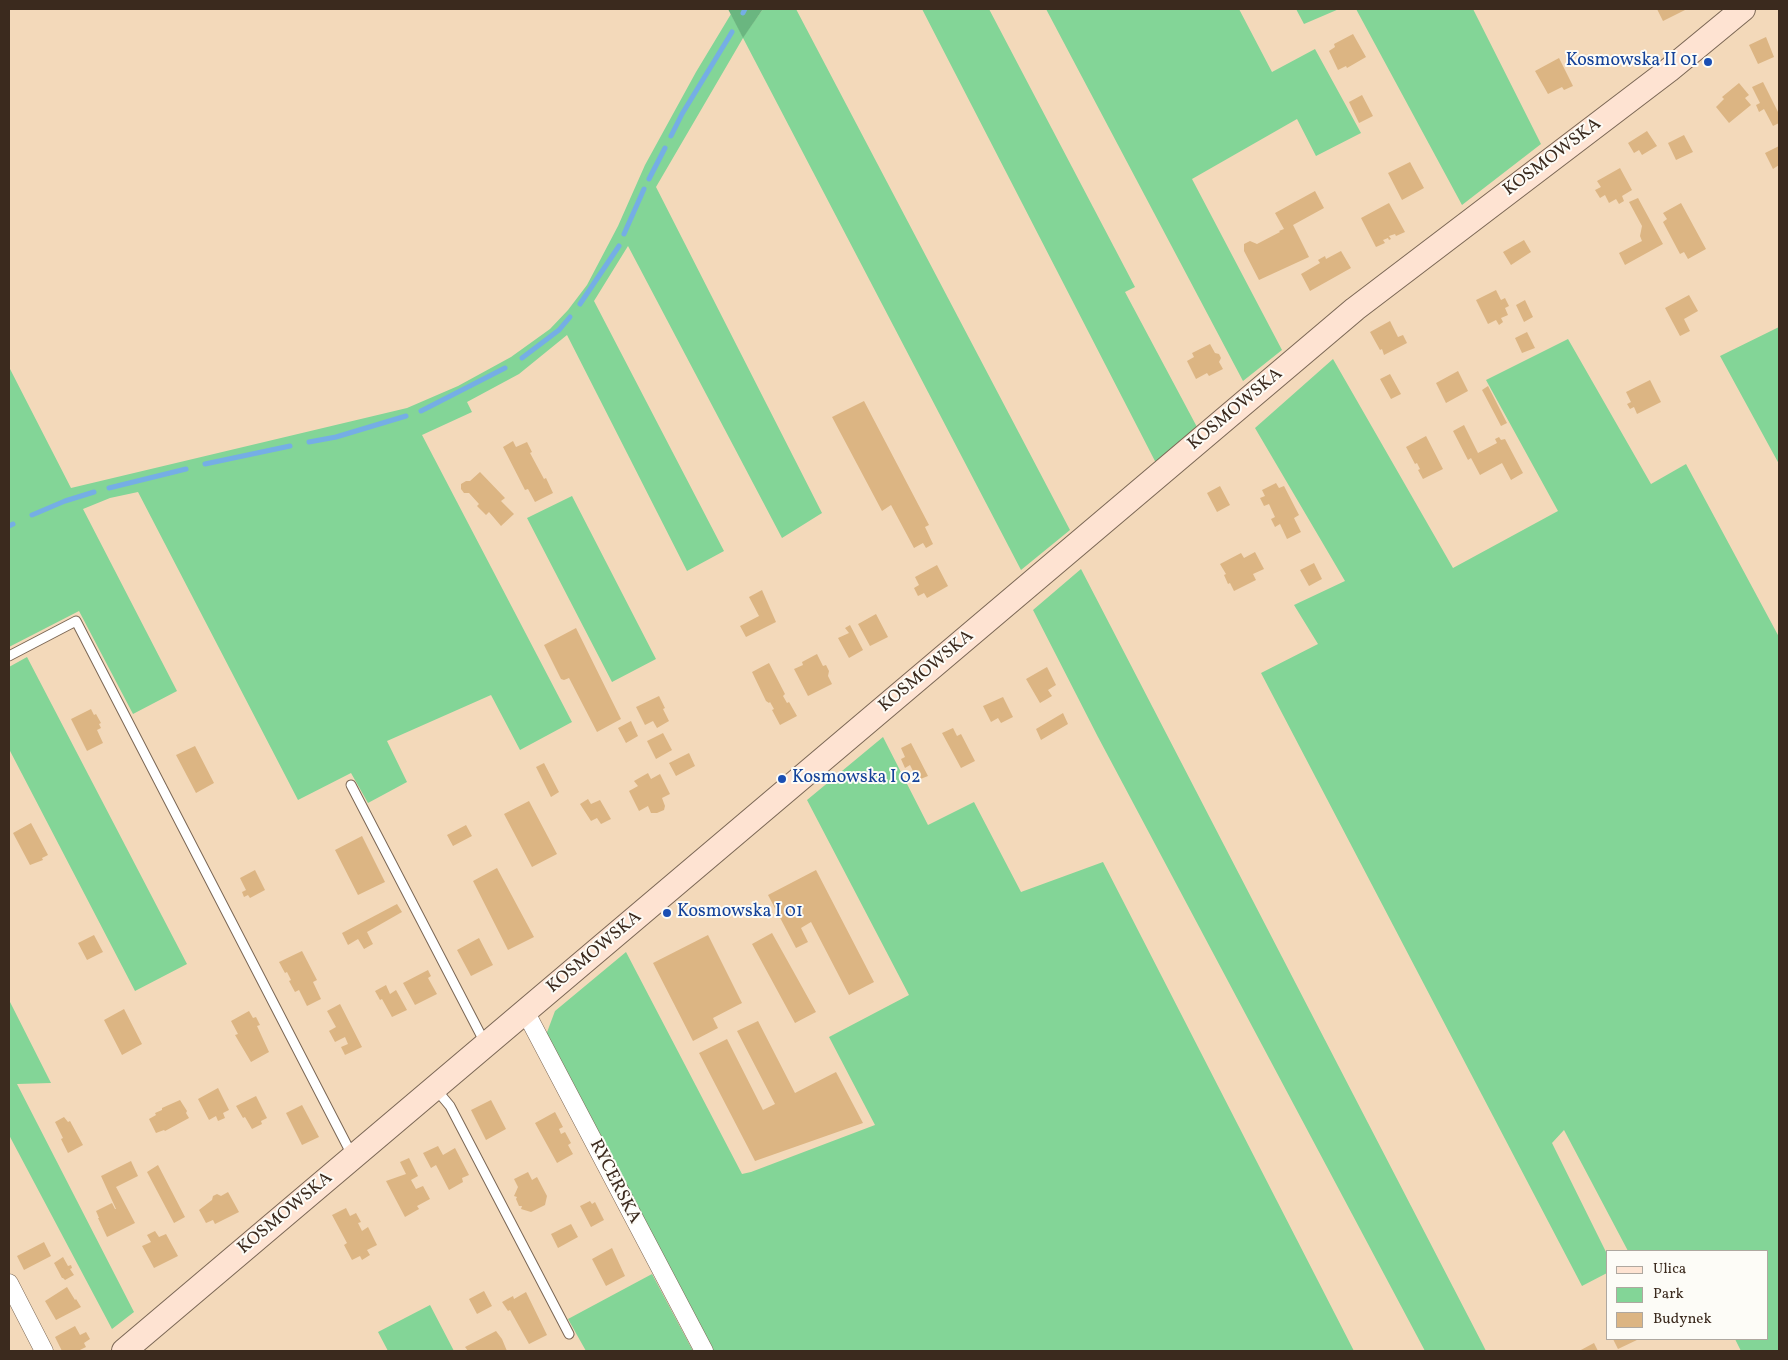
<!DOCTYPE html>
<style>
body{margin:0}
#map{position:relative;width:1788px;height:1360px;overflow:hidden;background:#f3d9ba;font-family:Vollkorn,serif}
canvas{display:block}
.frame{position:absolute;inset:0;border:10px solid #3b2a1e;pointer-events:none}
.legend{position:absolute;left:1606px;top:1250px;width:162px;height:90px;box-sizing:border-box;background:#fdfcf7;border:1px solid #afa8a0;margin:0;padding:6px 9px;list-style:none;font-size:15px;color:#3b2a1e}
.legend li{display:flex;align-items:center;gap:10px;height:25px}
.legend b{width:25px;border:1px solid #afa8a0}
</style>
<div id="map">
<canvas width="1788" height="1360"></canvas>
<div class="frame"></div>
<ul class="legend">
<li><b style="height:6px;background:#fee3d2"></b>Ulica</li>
<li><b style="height:14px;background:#83d597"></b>Park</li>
<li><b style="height:14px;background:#dcb583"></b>Budynek</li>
</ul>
</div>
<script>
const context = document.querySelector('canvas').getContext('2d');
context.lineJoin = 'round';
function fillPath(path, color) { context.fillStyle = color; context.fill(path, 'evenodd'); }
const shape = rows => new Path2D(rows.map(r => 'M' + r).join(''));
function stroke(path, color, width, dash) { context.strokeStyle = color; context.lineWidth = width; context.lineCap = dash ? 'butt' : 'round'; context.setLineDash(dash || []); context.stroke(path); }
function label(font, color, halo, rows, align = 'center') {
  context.font = font + ' Vollkorn,serif'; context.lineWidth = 4; context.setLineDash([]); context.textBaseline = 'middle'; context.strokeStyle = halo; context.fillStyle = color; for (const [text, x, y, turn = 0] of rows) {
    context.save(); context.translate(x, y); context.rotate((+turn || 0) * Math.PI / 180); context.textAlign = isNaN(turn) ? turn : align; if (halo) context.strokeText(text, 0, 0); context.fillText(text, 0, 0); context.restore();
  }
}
const green = shape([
 [763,9,796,9,1070,530,1021,570,743,38,656,187,822,513,782,538,628,246,594,301,724,551,687,571,567,335,519,374,467,402,472,412,422,435,572,722,520,750,491,695,387,741,407,782,368,803,351,773,298,800,138,492,110,498,83,509,177,691,133,714,79,611,9,647,9,367,71,488,407,408,458,386,511,357,550,329,568,310,587,285,618,226,645,165,696,72,731,14,743,37],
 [922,9,989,9,1135,287,1125,292,1197,427,1156,463],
 [1046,9,1239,9,1272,72,1315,49,1361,133,1316,156,1297,119,1192,179,1282,350,1243,381],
 [1296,9,1339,9,1304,24],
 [1356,9,1473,9,1541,144,1462,205],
 [1779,327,1779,464,1720,356],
 [1568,339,1651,484,1686,464,1779,637,1779,1351,1741,1351,1735,1339,1767,1339,1767,1251,1628,1251,1564,1130,1552,1143,1607,1254,1607,1273,1582,1286,1261,673,1318,644,1294,605,1345,581,1255,428,1333,359,1453,568,1558,511,1486,380],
 [572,496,656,659,612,682,527,518],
 [1081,569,1482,1343,1486,1351,1425,1351,1098,737,1033,610],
 [27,657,187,964,135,991,9,749,9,667],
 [883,737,928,825,974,802,1021,892,1103,862,1354,1351,713,1351,546,1035,555,1011,626,952,742,1174,751,1172,875,1125,829,1037,909,995,807,800],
 [9,1000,51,1083,17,1084,134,1312,112,1329,9,1135],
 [652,1274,693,1351,586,1351,568,1319],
 [430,1305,454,1351,388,1351,378,1332]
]);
const forest = shape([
 [728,9,763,9,743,38]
]);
const stream = shape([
 [743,13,745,9],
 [671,136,682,114,732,32],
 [649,179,665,148],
 [624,234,644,189],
 [580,304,619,246],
 [522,358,559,330,570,317],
 [421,411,505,368],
 [309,442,336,437,406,416],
 [205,464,290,446],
 [109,488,186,469],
 [32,515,65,501,94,492],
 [9,526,13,524]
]);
const building = shape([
 [1657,9,1687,9,1663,21],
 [1353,34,1366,57,1347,68,1346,66,1338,70,1329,51,1335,47,1334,44],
 [1766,37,1774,57,1758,64,1749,45],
 [1559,58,1573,86,1564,90,1562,87,1548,94,1535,71],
 [1763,82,1779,114,1779,123,1773,126,1764,109,1759,112,1756,105,1760,103,1752,87],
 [1739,83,1749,95,1745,98,1751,105,1729,123,1716,107,1724,99,1722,97],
 [1362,95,1373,116,1359,123,1349,102],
 [1647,131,1657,146,1642,155,1639,150,1634,153,1628,143],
 [1684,135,1693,152,1676,160,1668,143],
 [1779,146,1779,165,1773,169,1765,153],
 [1410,162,1424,188,1402,200,1388,173],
 [1620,168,1632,190,1622,196,1624,201,1619,204,1616,199,1609,203,1605,195,1600,198,1595,190,1601,187,1597,181],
 [1315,191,1324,208,1293,225,1309,257,1259,280,1244,251,1244,244,1250,241,1257,244,1280,232,1279,231,1284,229,1275,213],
 [1638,198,1663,244,1625,265,1619,253,1642,241,1640,236,1642,226,1629,202],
 [1389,203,1405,232,1396,236,1395,234,1389,236,1391,239,1389,240,1388,238,1383,240,1385,243,1376,247,1361,218],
 [1681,203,1706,249,1688,259,1684,252,1680,254,1663,222,1667,219,1663,213],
 [1524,240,1531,252,1511,265,1503,252],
 [1341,251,1351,268,1310,291,1301,274,1320,263,1318,260,1325,256,1326,259],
 [1496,290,1501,300,1505,298,1509,306,1505,308,1508,315,1501,318,1503,322,1499,325,1496,320,1488,324,1476,300],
 [1689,295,1698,311,1684,319,1690,331,1680,336,1665,308],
 [1525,300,1533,317,1524,322,1516,305],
 [1390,321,1398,337,1403,335,1407,343,1384,355,1382,349,1380,350,1370,332],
 [1527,332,1535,348,1522,353,1515,338],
 [1210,344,1215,353,1219,354,1221,358,1219,362,1223,369,1209,376,1207,373,1196,379,1187,361,1194,357,1192,353],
 [1458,371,1468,391,1446,403,1436,383],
 [1390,374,1401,394,1391,399,1380,379],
 [1650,380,1661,402,1637,414,1634,407,1630,409,1627,404,1631,402,1626,392],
 [1488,386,1507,423,1501,426,1482,390],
 [864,401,929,525,925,527,933,544,926,548,923,543,914,548,891,505,882,511,832,417],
 [1464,425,1478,453,1497,443,1495,439,1499,437,1501,440,1505,439,1523,473,1511,480,1502,463,1480,475,1471,458,1468,460,1453,431],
 [1426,436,1443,469,1423,479,1418,470,1420,469,1417,463,1415,464,1406,447],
 [513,441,516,447,527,442,532,452,530,453,544,479,546,478,553,493,535,502,528,489,525,490,503,447],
 [480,472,505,498,501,501,514,514,501,526,489,512,486,515,477,506,479,504,469,493,464,493,461,489,461,484,466,481,470,481],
 [1276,483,1279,488,1284,486,1299,515,1294,518,1301,532,1287,539,1280,524,1275,527,1271,519,1275,517,1269,504,1264,506,1260,498,1265,496,1262,490],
 [1220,486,1230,505,1217,512,1207,493],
 [1255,552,1264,569,1253,574,1256,580,1234,591,1230,583,1228,584,1224,575,1226,574,1220,564,1241,553,1244,558],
 [1314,563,1322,579,1309,586,1300,570],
 [937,565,948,586,927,598,924,593,918,596,914,588,919,585,915,577],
 [762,590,776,622,746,637,740,626,759,616,749,597],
 [876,614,888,637,870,646,858,624],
 [850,625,863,650,849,658,838,638,849,633,845,628],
 [576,628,621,719,597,732,569,678,564,680,561,679,544,645],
 [817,654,823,666,826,665,829,671,828,676,832,684,808,696,794,669,803,665,802,662],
 [769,663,785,694,783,696,787,703,789,702,797,716,780,725,772,710,774,709,770,702,769,703,766,701,752,672],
 [1047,667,1056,685,1048,690,1052,696,1040,703,1026,679],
 [659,696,665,708,663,709,669,721,657,728,653,721,645,725,636,707],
 [1003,697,1013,717,1001,723,998,718,991,722,983,706],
 [91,709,94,715,96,714,101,723,99,724,101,728,97,730,103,743,87,751,71,719],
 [1063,713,1068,724,1041,740,1036,729],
 [631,721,638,736,626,743,618,728],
 [953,728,957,736,961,734,975,761,961,768,942,733],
 [663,733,672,750,656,759,647,741],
 [911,743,928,776,913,782,910,775,914,773,910,765,905,768,901,759,905,757,901,748],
 [195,746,214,783,196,793,176,755],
 [689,753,695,766,676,776,669,763],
 [544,763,559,792,551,797,536,767],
 [648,773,651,779,660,774,670,794,662,798,665,806,664,810,657,813,651,813,648,806,639,811,629,791,638,786,634,781],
 [588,799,591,804,600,800,611,819,601,824,597,818,591,821,580,804],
 [529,801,557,854,532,867,504,814],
 [31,823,48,855,42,858,43,860,30,865,13,833],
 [466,825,472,836,453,846,447,835],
 [362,836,385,882,358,895,335,850],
 [497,868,534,937,508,950,473,881],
 [255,870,265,890,250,898,248,895,244,897,242,892,246,890,240,878],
 [816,870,874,982,849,995,811,922,801,928,808,942,796,948,768,895],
 [397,904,402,912,367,932,373,944,364,949,358,939,348,945,342,933],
 [772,933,816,1012,795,1023,752,944],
 [94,935,103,952,87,960,78,943],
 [708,935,742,1003,713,1018,718,1028,693,1041,653,963],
 [479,938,493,965,471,976,457,950],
 [302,951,317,980,313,982,321,999,307,1006,299,990,295,992,289,981,291,980,287,972,285,973,279,962],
 [428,970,431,976,428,978,437,994,415,1005,403,983],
 [386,985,390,994,396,990,407,1010,392,1017,382,999,380,1000,375,991],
 [340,1004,362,1047,345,1055,341,1047,348,1044,345,1037,335,1042,329,1031,336,1027,327,1011],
 [124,1009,142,1044,122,1055,104,1020],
 [249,1011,253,1018,256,1017,260,1025,257,1026,269,1052,251,1062,235,1035,238,1034,231,1021],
 [758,1021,795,1093,836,1072,863,1123,755,1161,699,1053,727,1039,763,1110,775,1104,737,1031],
 [218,1088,229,1110,223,1113,225,1118,218,1121,216,1116,209,1120,198,1099],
 [256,1096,267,1118,261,1121,262,1124,252,1129,245,1117,243,1118,236,1106],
 [180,1100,187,1111,186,1113,189,1118,165,1131,164,1130,156,1133,149,1119,156,1115,155,1113,162,1110,162,1108],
 [491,1100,506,1129,486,1140,471,1110],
 [302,1105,319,1137,302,1145,286,1113],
 [555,1112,563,1127,559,1129,561,1134,565,1132,571,1143,568,1145,573,1154,557,1163,535,1123],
 [64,1117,68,1122,70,1121,83,1145,68,1153,61,1139,63,1138,55,1122],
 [438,1146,443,1155,455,1148,469,1175,462,1178,463,1182,449,1190,436,1165,431,1168,423,1153],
 [409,1158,418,1176,411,1180,416,1189,423,1186,430,1199,417,1206,419,1209,405,1217,386,1181,406,1174,400,1162],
 [131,1161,138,1176,116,1187,135,1223,107,1237,98,1218,99,1218,96,1211,112,1203,115,1209,116,1209,101,1176],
 [158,1165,185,1217,174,1223,147,1172],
 [528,1172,532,1180,537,1177,547,1196,545,1205,531,1212,521,1209,522,1206,519,1206,516,1199,517,1197,514,1196,518,1187,514,1179],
 [228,1192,239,1212,215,1224,213,1220,206,1223,199,1210,212,1200,213,1196,217,1194,221,1196],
 [590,1201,592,1204,595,1202,604,1220,591,1227,580,1206],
 [346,1208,350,1216,356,1213,361,1222,358,1223,362,1231,368,1227,377,1245,367,1250,370,1255,362,1260,360,1256,352,1260,344,1245,347,1243,332,1215],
 [571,1224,578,1237,558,1248,551,1234],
 [155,1231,159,1237,166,1234,178,1256,154,1268,142,1246,151,1242,147,1235],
 [44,1242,51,1256,24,1270,17,1256],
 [612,1248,625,1276,606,1286,592,1259],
 [63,1257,68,1266,71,1265,72,1268,70,1269,74,1275,65,1280,63,1278,62,1278,54,1263],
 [67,1287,75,1300,76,1299,81,1307,56,1320,45,1301],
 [484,1291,492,1306,477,1314,469,1299],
 [526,1292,547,1335,529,1344,510,1310,508,1311,502,1302,513,1296,514,1299],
 [75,1326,80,1335,86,1332,90,1339,84,1343,86,1347,78,1351,62,1351,55,1337],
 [496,1331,502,1339,507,1351,468,1351,465,1347],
 [1613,1339,1639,1339,1618,1349],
 [1594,1343,1598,1351,1579,1351]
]);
const lane = shape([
 [9,656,76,621,352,1155],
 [351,785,485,1043],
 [435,1088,450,1106,569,1334]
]);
const street = shape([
 [525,1011,704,1351],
 [9,1283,44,1351]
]);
const secondary = shape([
 [124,1351,1355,309,1669,70,1743,9]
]);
const markers = [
 [1708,62,5,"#1a4fb4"],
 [782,779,5,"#1a4fb4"],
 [667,913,5,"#1a4fb4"]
];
const transitNames = [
 ["Kosmowska II 01",1698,62,"right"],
 ["Kosmowska I 02",792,779],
 ["Kosmowska I 01",677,913]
];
const streetNames = [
 ["KOSMOWSKA",1553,158,-37],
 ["KOSMOWSKA",1236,410,-40],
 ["KOSMOWSKA",927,672,-40],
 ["KOSMOWSKA",595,953,-40],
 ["RYCERSKA",614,1182,63],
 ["KOSMOWSKA",286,1214,-40]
];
fillPath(green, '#83d597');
fillPath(forest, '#6ab680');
stroke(stream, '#75aee5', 5);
fillPath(building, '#dcb583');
stroke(lane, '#7b6755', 11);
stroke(street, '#7b6755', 19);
stroke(secondary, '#7b6755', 26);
stroke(lane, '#fff', 9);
stroke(street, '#fff', 18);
stroke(secondary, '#fee3d2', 24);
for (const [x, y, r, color] of markers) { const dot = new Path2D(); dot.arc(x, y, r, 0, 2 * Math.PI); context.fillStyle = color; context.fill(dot); stroke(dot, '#fdfcf7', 2); }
label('18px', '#164399', '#fdfcf7', transitNames, 'left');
label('18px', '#3b2a1e', '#fdfcf7', streetNames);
</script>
